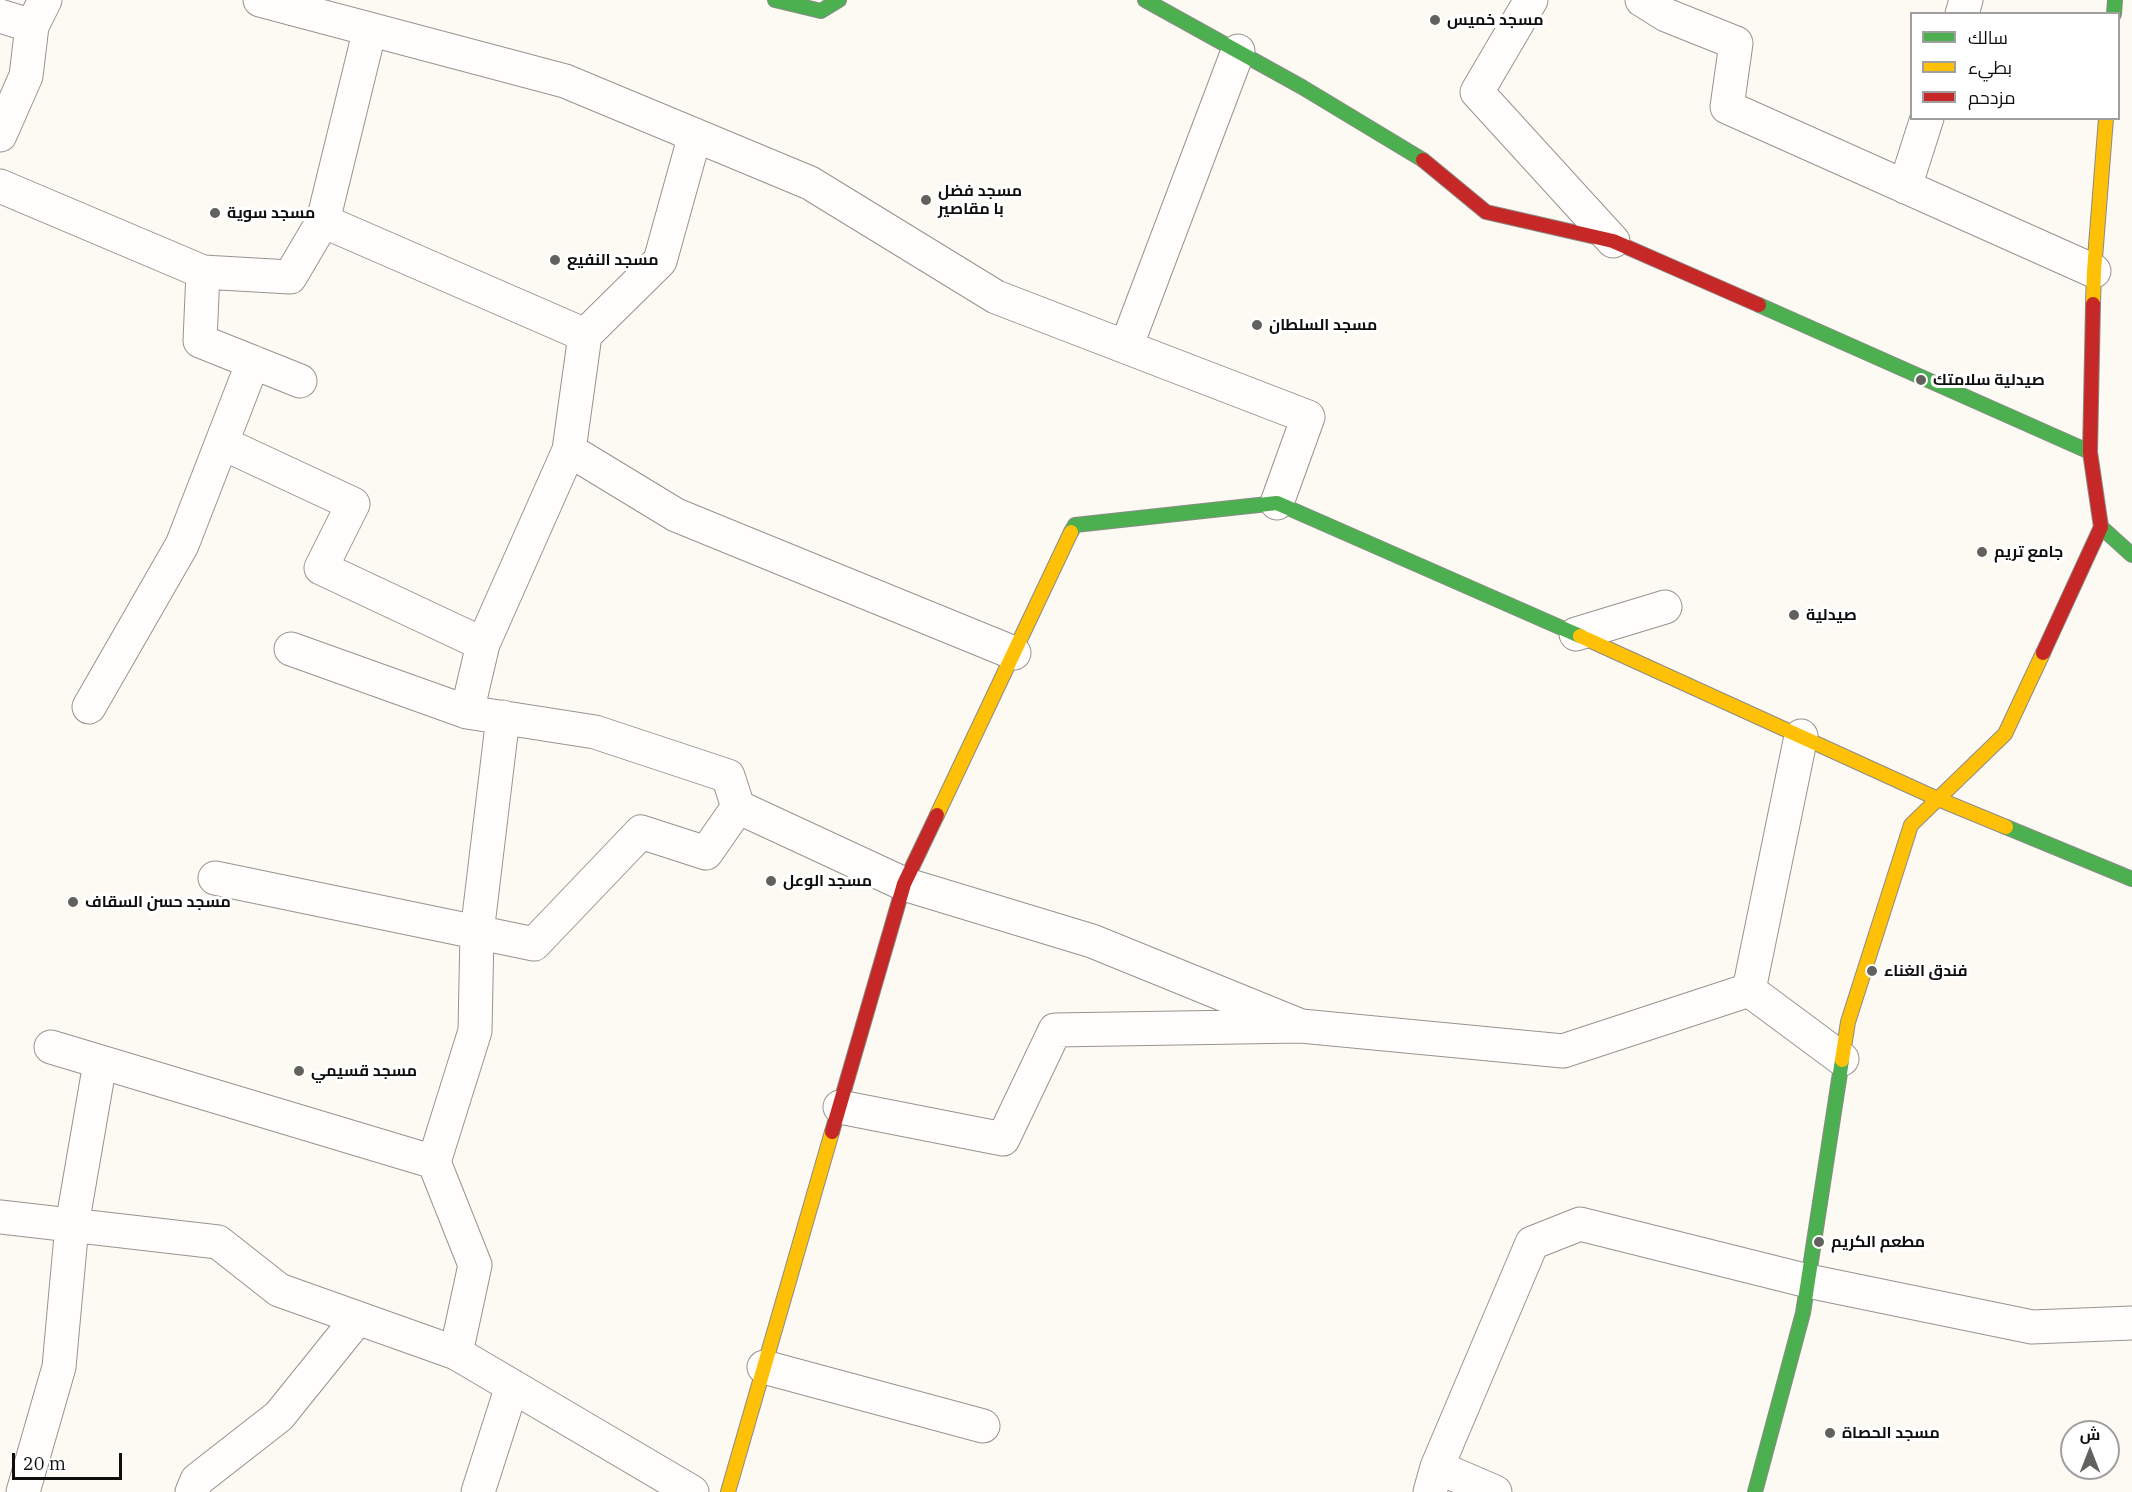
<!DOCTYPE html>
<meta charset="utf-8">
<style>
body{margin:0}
#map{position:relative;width:2132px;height:1492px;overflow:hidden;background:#fcfaf2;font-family:"IBM Plex Serif",Cairo,serif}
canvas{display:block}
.legend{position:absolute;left:1910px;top:12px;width:210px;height:108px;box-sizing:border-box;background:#fff;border:2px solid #9f9f9f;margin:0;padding:8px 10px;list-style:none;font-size:18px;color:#0e0e0e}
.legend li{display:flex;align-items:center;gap:12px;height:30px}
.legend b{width:30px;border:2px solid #9f9f9f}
.north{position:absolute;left:2060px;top:1420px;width:60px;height:60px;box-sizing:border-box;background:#fff;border:2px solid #9f9f9f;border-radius:50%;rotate:0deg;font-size:16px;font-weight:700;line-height:24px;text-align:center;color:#0e0e0e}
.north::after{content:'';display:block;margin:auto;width:21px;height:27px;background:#61615e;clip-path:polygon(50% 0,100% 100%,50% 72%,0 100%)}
.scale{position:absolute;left:12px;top:1453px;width:110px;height:27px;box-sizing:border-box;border:3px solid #0e0e0e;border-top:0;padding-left:8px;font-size:18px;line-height:21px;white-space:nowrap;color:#0e0e0e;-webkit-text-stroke:4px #fff;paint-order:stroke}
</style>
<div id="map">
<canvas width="2132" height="1492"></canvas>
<ul class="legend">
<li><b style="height:8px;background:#4caf50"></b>سالك</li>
<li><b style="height:8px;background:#ffc107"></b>بطيء</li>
<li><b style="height:8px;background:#c62828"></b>مزدحم</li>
</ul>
<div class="north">ش</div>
<div class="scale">20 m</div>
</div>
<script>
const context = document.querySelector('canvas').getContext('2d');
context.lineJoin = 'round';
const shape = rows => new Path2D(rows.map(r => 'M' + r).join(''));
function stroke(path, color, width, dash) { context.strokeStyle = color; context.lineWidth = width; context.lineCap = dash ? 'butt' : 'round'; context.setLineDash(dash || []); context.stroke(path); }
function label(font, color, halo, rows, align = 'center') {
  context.font = font + ' "IBM Plex Serif",Cairo,serif'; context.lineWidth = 6; context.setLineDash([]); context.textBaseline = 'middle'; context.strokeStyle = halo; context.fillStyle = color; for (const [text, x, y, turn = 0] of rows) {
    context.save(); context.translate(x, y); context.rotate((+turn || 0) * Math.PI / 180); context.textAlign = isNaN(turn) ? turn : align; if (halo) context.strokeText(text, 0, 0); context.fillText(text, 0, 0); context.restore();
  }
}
const street = shape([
 [260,0,565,81,810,183,996,297,1308,417,1277,503],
 [1531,0,1477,92,1613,241],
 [1642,0,1666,15,1736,43,1727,107,2094,271],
 [1962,14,1966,0],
 [0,16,32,26],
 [0,135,26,76,32,26,45,0],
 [0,186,203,272,290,277,323,221,585,335,660,261,695,135],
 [1905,187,1927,118],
 [323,221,370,29],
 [203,272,200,341,300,381],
 [1126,347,1238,51],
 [222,443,353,504,321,568,483,644,467,712],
 [569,450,676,515,1014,653],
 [1576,634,1665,607],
 [483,644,569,450,585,335],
 [291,649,467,712,595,732,728,776,738,807],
 [89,707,182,545,253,362],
 [1801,736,1749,990,1842,1059],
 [215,878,534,944,641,832,706,853,738,807,904,884,1092,941,1301,1026],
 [51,1047,434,1162,475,1265,456,1353],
 [840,1107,1003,1139,1055,1030,1301,1026,1563,1051,1749,990],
 [434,1162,475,1031,477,933,503,717],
 [0,1217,218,1242,279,1290,456,1353,692,1492],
 [764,1367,983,1426],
 [1437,1467,1495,1492],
 [23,1492,59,1367,72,1225,100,1063],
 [192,1492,197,1480,279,1416,358,1318],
 [478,1492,512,1386],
 [1430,1492,1437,1467,1532,1243,1580,1224,1808,1281,2032,1327,2132,1323]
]);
const fast = shape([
 [775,0,821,11,839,0],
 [1145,0,1302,87,1423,160],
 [2114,14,2115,0],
 [1759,305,2090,452],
 [2101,527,2132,555],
 [1071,532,1075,525,1277,503,1580,636],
 [2006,827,2132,879],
 [1755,1492,1803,1313,1842,1060]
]);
const slow = shape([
 [2093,304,2094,271,2106,118],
 [1580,636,1938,799,2006,827],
 [937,815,1071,532],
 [1842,1060,1848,1022,1911,825,2005,734,2043,653],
 [728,1492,832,1132]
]);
const jam = shape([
 [1423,160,1486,212,1613,241,1759,305],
 [2043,653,2101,527,2090,452,2093,304],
 [832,1132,904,884,937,815]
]);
const markers = [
 [1435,20,6,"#61615e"],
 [926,200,6,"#61615e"],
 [215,213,6,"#61615e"],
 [555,260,6,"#61615e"],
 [1257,325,6,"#61615e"],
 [1921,380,6,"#61615e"],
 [1982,552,6,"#61615e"],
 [1794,615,6,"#61615e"],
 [771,881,6,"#61615e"],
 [73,902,6,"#61615e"],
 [1872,971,6,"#61615e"],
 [299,1071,6,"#61615e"],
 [1819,1242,6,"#61615e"],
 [1830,1433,6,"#61615e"]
];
const poiNames = [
 ["مسجد خميس",1447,20],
 ["مسجد فضل",938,191],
 ["با مقاصير",938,209],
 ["مسجد سوية",227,213],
 ["مسجد النفيع",567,260],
 ["مسجد السلطان",1269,325],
 ["صيدلية سلامتك",1933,380],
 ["جامع تريم",1994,552],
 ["صيدلية",1806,615],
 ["مسجد الوعل",783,881],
 ["مسجد حسن السقاف",85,902],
 ["فندق الغناء",1884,971],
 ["مسجد قسيمي",311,1071],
 ["مطعم الكريم",1831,1242],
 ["مسجد الحصاة",1842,1433]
];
stroke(street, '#959491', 35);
stroke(fast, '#8c8b87', 16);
stroke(slow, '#8c8b87', 16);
stroke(jam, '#8c8b87', 16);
stroke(street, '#fffefd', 33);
stroke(fast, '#4caf50', 14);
stroke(slow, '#ffc107', 14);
stroke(jam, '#c62828', 14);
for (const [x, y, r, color] of markers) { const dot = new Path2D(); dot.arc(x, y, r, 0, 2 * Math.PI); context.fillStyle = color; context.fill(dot); stroke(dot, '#fff', 2); }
label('bold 16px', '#0e0e0e', '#fff', poiNames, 'left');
</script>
